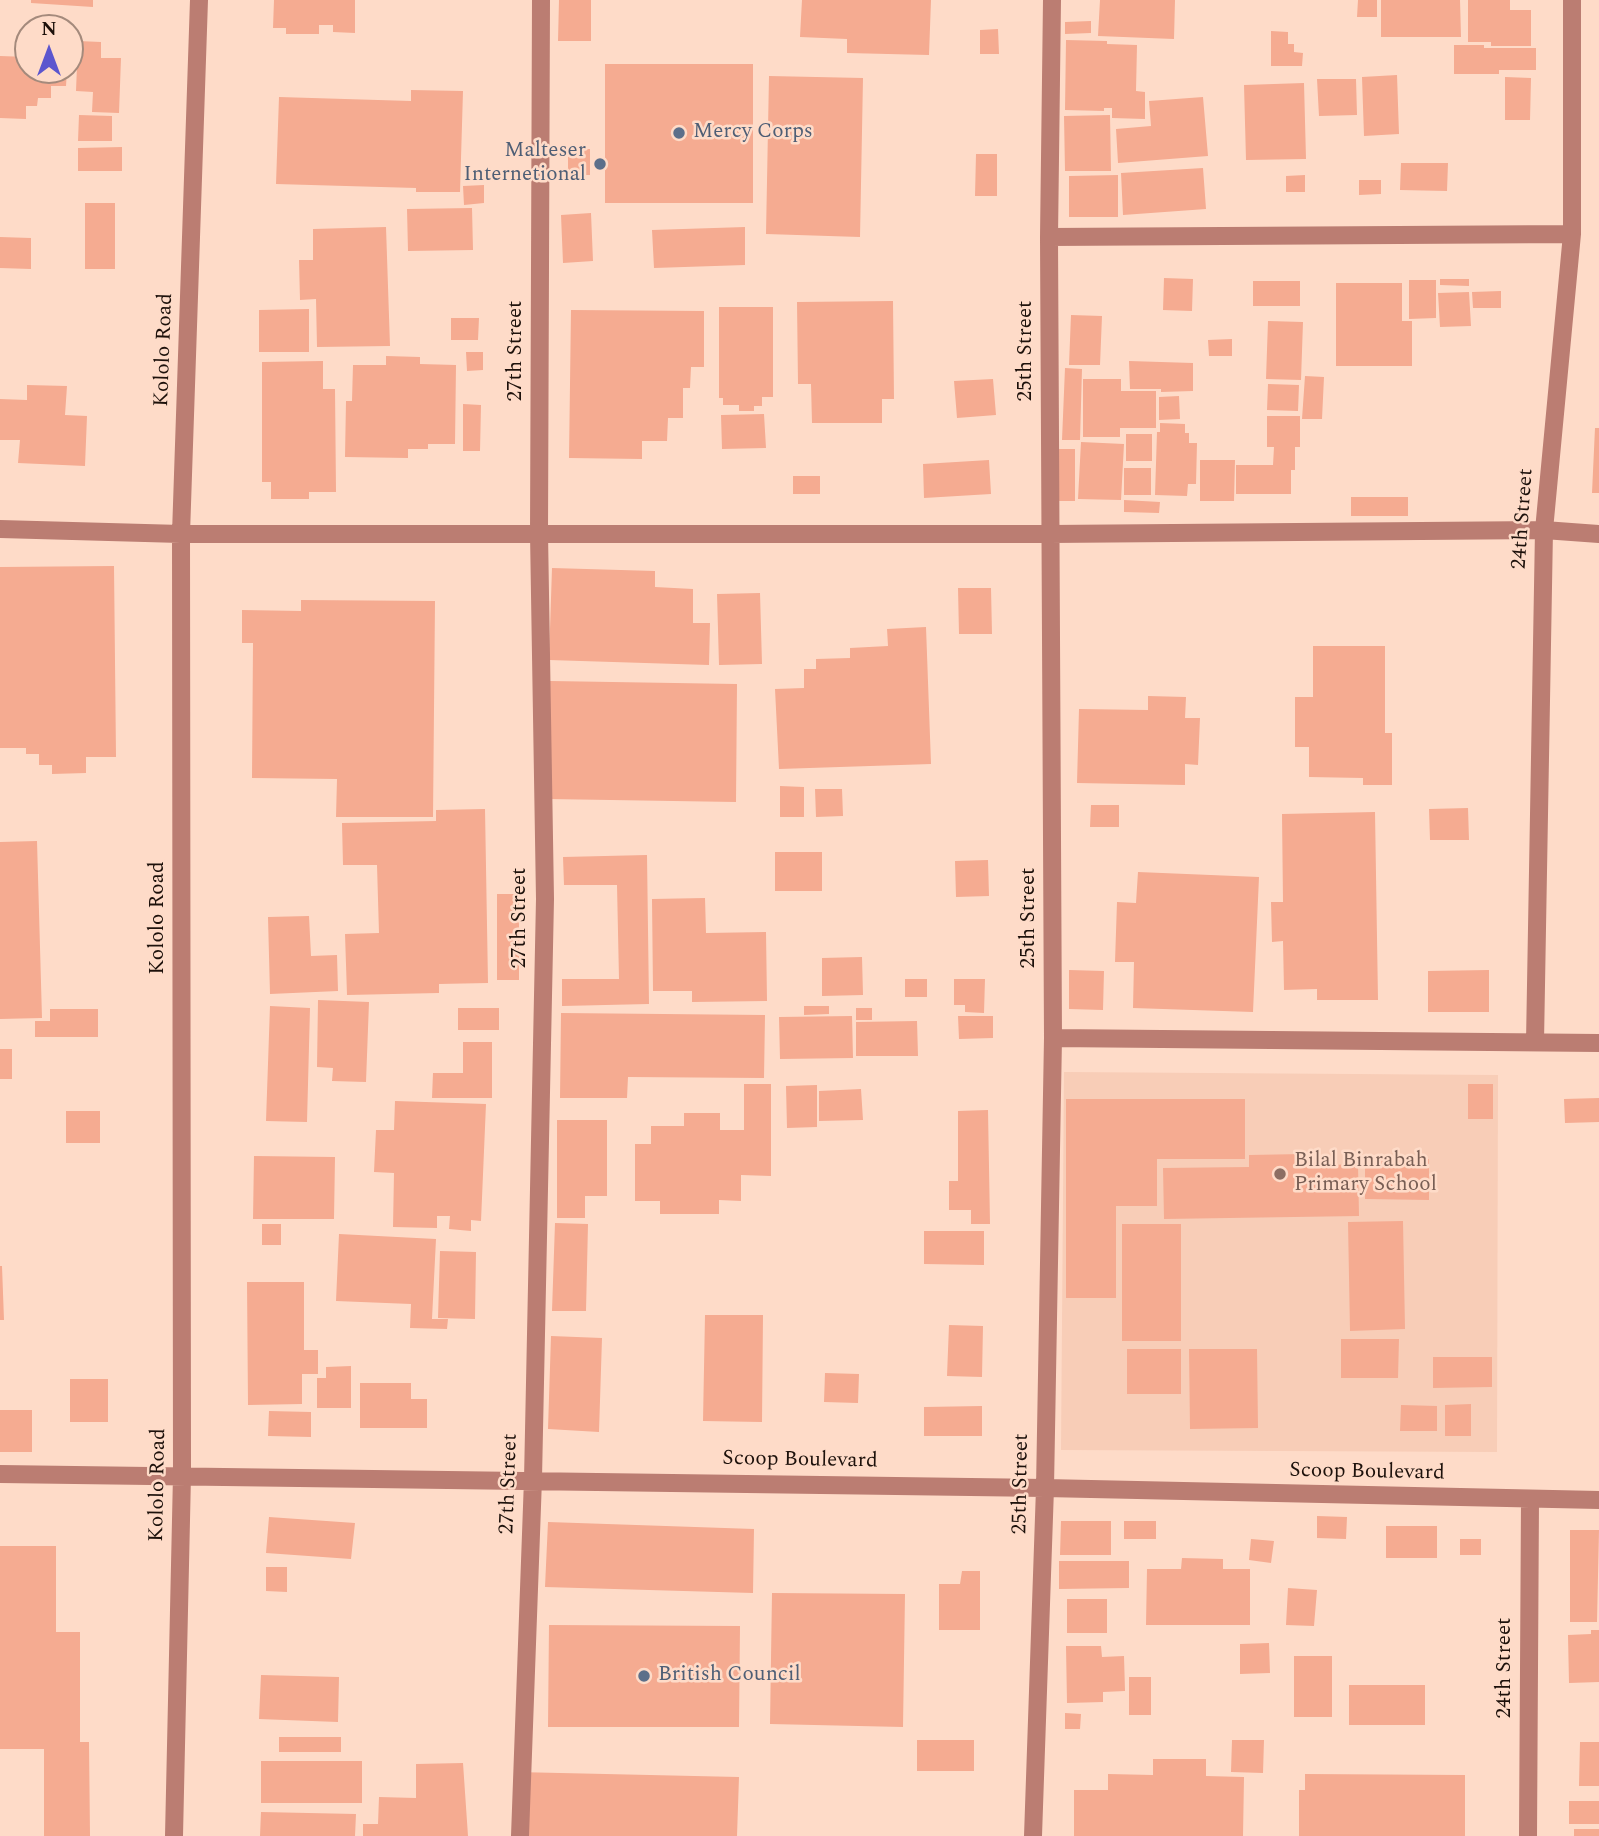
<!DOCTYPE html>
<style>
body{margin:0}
#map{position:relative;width:1599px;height:1836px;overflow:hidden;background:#fedbc8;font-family:Spectral,serif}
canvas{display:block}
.north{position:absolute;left:14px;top:14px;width:70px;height:70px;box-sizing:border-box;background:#fedbc8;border:2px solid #a48a7c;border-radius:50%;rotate:0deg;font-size:19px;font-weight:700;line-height:28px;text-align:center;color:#1d110b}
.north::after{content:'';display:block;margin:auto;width:24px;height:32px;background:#5c56ce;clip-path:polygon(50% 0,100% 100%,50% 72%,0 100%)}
</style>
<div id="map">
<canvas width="1599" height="1836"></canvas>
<div class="north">N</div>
</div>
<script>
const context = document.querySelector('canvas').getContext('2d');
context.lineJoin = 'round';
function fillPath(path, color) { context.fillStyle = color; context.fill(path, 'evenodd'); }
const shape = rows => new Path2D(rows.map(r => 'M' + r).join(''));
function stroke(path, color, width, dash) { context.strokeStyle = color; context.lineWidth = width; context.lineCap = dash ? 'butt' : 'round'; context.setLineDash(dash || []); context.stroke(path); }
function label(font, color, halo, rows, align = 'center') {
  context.font = font + ' Spectral,serif'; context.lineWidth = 5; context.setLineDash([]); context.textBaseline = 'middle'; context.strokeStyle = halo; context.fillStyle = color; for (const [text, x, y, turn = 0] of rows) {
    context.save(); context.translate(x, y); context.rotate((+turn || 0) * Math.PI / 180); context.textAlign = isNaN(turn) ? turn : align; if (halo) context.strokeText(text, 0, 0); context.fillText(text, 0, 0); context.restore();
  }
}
const built = shape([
 [1064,1072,1498,1075,1497,1452,1061,1450]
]);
const building = shape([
 [31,0,93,0,93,7,31,3],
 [274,0,355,0,355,33,333,32,333,25,319,25,319,34,286,34,286,28,273,28],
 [559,0,591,0,591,41,558,41],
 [802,0,931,0,929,55,847,53,847,39,800,37],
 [1100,0,1175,0,1174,39,1098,36],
 [1358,0,1377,0,1377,17,1357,17],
 [1381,0,1460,0,1461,37,1381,37],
 [1468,0,1510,0,1510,10,1531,10,1531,46,1491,46,1491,42,1468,42],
 [1091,21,1091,33,1065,34,1065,22],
 [998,29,999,54,980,54,980,30],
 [1271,31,1288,32,1288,44,1294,44,1294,52,1303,53,1302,66,1271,66],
 [1066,40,1107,41,1107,44,1137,45,1136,91,1145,92,1145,119,1112,118,1112,108,1104,108,1104,111,1065,110],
 [78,41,101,42,101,58,121,58,119,113,92,112,93,92,76,91],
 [1454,45,1484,45,1484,48,1536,48,1536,70,1499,70,1499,74,1454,74],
 [0,56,28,57,28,70,67,70,66,86,51,86,51,98,38,98,37,106,26,106,26,119,0,118],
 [605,64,753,64,753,203,605,203],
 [1397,75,1399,134,1364,136,1362,77],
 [769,76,863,78,860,237,766,234],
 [1505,77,1531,78,1530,120,1505,120],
 [1317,79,1356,79,1357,115,1319,116],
 [1304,83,1306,159,1246,160,1244,85],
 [411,90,463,91,460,192,416,192,416,188,276,184,279,97,411,101],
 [1203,97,1208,156,1118,163,1116,129,1151,126,1149,101],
 [79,115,112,116,112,141,78,141],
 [1110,115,1111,171,1065,171,1064,116],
 [122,147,122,171,78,171,78,148],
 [568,149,590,149,590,175,568,175],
 [976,154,997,154,997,196,975,196],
 [1401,163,1448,163,1447,191,1400,190],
 [1203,168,1206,209,1123,215,1121,173],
 [1118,175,1118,217,1069,217,1069,176],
 [1305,175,1305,192,1286,192,1286,176],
 [1359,180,1381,180,1381,194,1359,195],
 [484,185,484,203,464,205,463,186],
 [85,203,115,203,115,269,85,269],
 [472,208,473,250,408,251,407,209],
 [591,213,593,261,563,263,561,215],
 [386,227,390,346,317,347,316,299,300,300,299,260,313,260,313,229],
 [745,227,745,265,654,268,652,230],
 [0,237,31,238,31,269,0,268],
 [1164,278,1193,279,1192,311,1163,310],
 [1440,279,1469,279,1469,286,1440,285],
 [1409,280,1436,280,1436,318,1409,319],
 [1253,281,1300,281,1300,306,1253,306],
 [1336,283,1402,283,1402,321,1412,321,1412,366,1336,366],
 [1501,291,1501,308,1473,308,1472,292],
 [1469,292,1471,326,1440,327,1438,293],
 [893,301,894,399,882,399,882,423,812,423,811,384,798,384,797,302],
 [719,307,773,307,773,397,762,397,762,406,754,406,754,411,739,411,739,405,723,405,723,398,719,398],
 [309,309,309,352,259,352,259,310],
 [571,310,704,311,704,367,691,367,690,388,683,388,683,418,668,418,667,441,642,441,642,459,569,458],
 [1071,315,1102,316,1100,365,1069,365],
 [451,318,479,318,478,340,451,340],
 [1268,321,1303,322,1301,380,1266,379],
 [1232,339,1232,356,1209,356,1208,340],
 [466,352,483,352,483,370,467,371],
 [386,356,420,357,420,364,456,365,455,444,428,444,428,449,408,449,408,458,345,457,346,401,352,401,353,365,386,365],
 [323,361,323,389,335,389,336,492,309,492,309,499,271,499,271,482,262,482,262,362],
 [1129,361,1193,363,1193,391,1161,392,1161,389,1130,389],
 [1065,368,1082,369,1080,440,1062,440],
 [1305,376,1324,377,1322,419,1302,419],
 [993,379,996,415,957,418,954,381],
 [1083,379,1121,379,1121,391,1156,391,1156,428,1120,428,1120,437,1083,437],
 [1268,384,1299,385,1298,411,1267,410],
 [27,385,67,386,65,415,87,416,85,466,18,463,20,440,0,440,0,399,27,400],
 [1179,396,1180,419,1159,420,1159,397],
 [463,404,481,405,480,451,463,451],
 [764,414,766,448,722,449,721,415],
 [1267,416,1300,416,1300,447,1295,447,1295,470,1291,470,1291,494,1236,494,1236,465,1273,465,1274,447,1267,447],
 [1160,423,1185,424,1185,433,1189,433,1189,443,1197,443,1196,484,1188,484,1187,496,1155,495,1157,432,1160,432],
 [1595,428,1599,428,1599,493,1592,493],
 [1126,434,1152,434,1152,461,1126,461],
 [1081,442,1124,444,1121,500,1078,499],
 [1056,449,1075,449,1075,501,1056,501],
 [989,460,991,494,924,498,923,464],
 [1200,460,1235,460,1234,501,1200,501],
 [1124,468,1151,468,1151,495,1124,495],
 [793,476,820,476,820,494,793,494],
 [1351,497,1408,497,1408,516,1351,516],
 [1124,500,1160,502,1159,513,1124,512],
 [114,566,116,757,86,757,86,773,52,774,52,765,39,765,39,754,26,754,26,748,0,748,0,567],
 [552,568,655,571,655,587,693,589,693,623,710,623,709,665,549,660],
 [958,588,991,588,992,634,959,634],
 [760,593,762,664,719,665,717,594],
 [301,600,435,601,433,817,336,817,337,779,252,778,253,643,242,643,242,610,301,611],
 [926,627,931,764,779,769,775,689,804,688,804,669,816,669,816,659,850,658,850,648,888,646,887,629],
 [1313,646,1385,646,1385,733,1392,733,1392,785,1363,785,1363,778,1309,777,1309,747,1295,747,1295,697,1313,697],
 [550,681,737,684,736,802,548,799],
 [1148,696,1186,697,1185,718,1200,718,1198,765,1185,764,1185,785,1077,783,1079,709,1148,710],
 [780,786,804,787,804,817,780,817],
 [815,789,842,789,843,816,816,817],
 [1091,805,1119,805,1119,827,1090,827],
 [1468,808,1469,840,1430,840,1429,809],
 [485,809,488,983,439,984,439,993,347,995,345,934,379,933,377,865,343,865,342,823,436,821,436,810],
 [1375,812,1378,1000,1317,1000,1317,989,1284,990,1283,941,1272,942,1271,902,1283,902,1282,814],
 [37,841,42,1018,0,1019,0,842],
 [775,852,822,852,822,891,775,891],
 [647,855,649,1004,562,1006,562,979,619,979,617,885,564,885,563,857],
 [988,860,989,896,956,897,955,861],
 [1138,872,1259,877,1253,1012,1133,1008,1134,962,1115,962,1117,902,1136,903],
 [497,894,519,894,519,980,497,980],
 [705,898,706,933,766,932,767,1001,692,1002,692,991,653,991,652,899],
 [309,916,311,956,337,955,338,991,270,994,268,917],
 [862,957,863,995,822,996,822,958],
 [1069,970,1104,971,1103,1010,1069,1009],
 [1489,970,1489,1012,1428,1012,1428,971],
 [905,979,927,979,927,997,905,997],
 [954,979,985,979,984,1013,965,1012,965,1005,954,1005],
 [318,1000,369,1002,366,1082,332,1081,333,1068,317,1067],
 [270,1006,310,1008,307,1122,266,1121],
 [804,1006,829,1006,829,1014,804,1015],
 [458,1008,499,1008,499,1030,458,1030],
 [856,1008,872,1008,872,1020,856,1020],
 [50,1009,98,1009,98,1037,35,1037,35,1021,50,1021],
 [561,1013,765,1015,764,1078,628,1077,627,1098,560,1098],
 [852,1016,853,1058,780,1059,779,1017],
 [958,1016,993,1016,993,1038,959,1039],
 [917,1021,918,1056,856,1056,856,1022],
 [463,1042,492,1042,492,1098,432,1098,433,1073,463,1073],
 [0,1049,12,1049,12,1079,0,1079],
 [744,1084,771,1084,771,1176,741,1175,741,1201,719,1200,719,1214,660,1214,660,1201,635,1201,635,1144,651,1144,651,1126,684,1126,684,1113,720,1113,720,1130,744,1130],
 [1468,1084,1493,1084,1493,1119,1468,1119],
 [817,1085,817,1127,787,1128,786,1086],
 [861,1089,863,1120,819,1121,819,1091],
 [1599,1098,1599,1122,1565,1123,1564,1099],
 [1066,1099,1245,1099,1245,1159,1157,1159,1157,1206,1116,1206,1116,1298,1066,1298],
 [395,1101,486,1104,481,1221,471,1220,471,1231,449,1229,450,1216,437,1216,437,1228,393,1227,394,1173,374,1172,376,1130,394,1130],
 [988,1110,990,1224,971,1224,971,1210,949,1210,949,1181,958,1181,958,1111],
 [66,1111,100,1111,100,1143,66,1143],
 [557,1120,607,1120,607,1196,585,1196,585,1218,557,1218],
 [1303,1154,1303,1166,1358,1164,1359,1216,1164,1219,1163,1168,1249,1167,1249,1155],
 [254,1156,335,1157,334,1219,253,1219],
 [1365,1158,1429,1159,1429,1200,1365,1199],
 [1403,1221,1405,1329,1350,1331,1348,1222],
 [555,1223,588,1224,586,1311,552,1311],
 [262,1224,281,1224,281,1245,262,1245],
 [1122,1224,1181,1224,1181,1341,1122,1341],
 [924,1231,984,1231,984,1265,924,1264],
 [339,1234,436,1239,432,1319,448,1319,447,1329,410,1328,411,1304,336,1301],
 [440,1251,476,1252,475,1319,438,1318],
 [0,1266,2,1266,4,1320,0,1320],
 [247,1282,304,1282,304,1350,318,1350,318,1374,302,1374,302,1404,248,1405],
 [705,1315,763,1315,762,1422,703,1421],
 [949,1325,983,1326,982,1377,947,1376],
 [551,1336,602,1338,599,1432,548,1429],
 [1341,1339,1399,1339,1398,1378,1341,1378],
 [1127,1349,1181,1349,1181,1394,1127,1394],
 [1189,1349,1257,1349,1258,1428,1190,1429],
 [1433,1357,1492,1357,1492,1387,1433,1388],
 [351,1366,351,1408,317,1408,317,1378,326,1378,326,1367],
 [825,1373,859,1374,858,1403,824,1402],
 [70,1379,108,1379,108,1422,70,1422],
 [360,1383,411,1383,411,1399,427,1399,427,1428,360,1428],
 [1471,1404,1471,1436,1445,1436,1445,1405],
 [1401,1405,1437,1406,1437,1431,1400,1431],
 [982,1406,982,1436,924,1436,924,1407],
 [0,1410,32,1410,32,1452,0,1452],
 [269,1411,311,1412,311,1437,268,1436],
 [1317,1516,1347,1517,1346,1539,1317,1538],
 [269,1517,355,1523,351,1559,266,1553],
 [1061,1521,1111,1521,1111,1555,1060,1555],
 [1124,1521,1156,1521,1156,1539,1124,1539],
 [548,1522,754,1529,753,1593,545,1587],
 [1386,1526,1437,1526,1437,1558,1386,1558],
 [1570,1530,1599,1530,1597,1622,1570,1622],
 [1251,1539,1274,1541,1271,1563,1249,1560],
 [1460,1539,1481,1539,1481,1555,1460,1555],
 [0,1546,56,1546,56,1632,80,1632,80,1742,89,1742,90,1836,44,1836,44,1749,0,1749],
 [1182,1558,1223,1559,1223,1569,1250,1569,1250,1625,1146,1625,1147,1569,1181,1569],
 [1059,1561,1129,1561,1129,1588,1059,1589],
 [266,1567,287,1567,287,1592,266,1591],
 [962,1571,980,1571,980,1630,939,1630,939,1584,960,1584],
 [1288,1588,1317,1590,1314,1626,1286,1625],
 [772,1593,905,1594,903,1727,770,1724],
 [1067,1599,1107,1599,1107,1633,1067,1633],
 [549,1625,740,1626,739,1727,548,1727],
 [1591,1630,1599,1630,1599,1682,1569,1683,1568,1635,1591,1634],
 [1269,1643,1270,1673,1240,1674,1240,1644],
 [1066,1646,1101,1646,1102,1657,1124,1656,1125,1691,1103,1692,1103,1702,1067,1703],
 [1294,1656,1332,1656,1332,1717,1294,1717],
 [261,1675,339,1677,338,1722,259,1719],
 [1129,1677,1151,1677,1151,1715,1129,1715],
 [1349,1685,1425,1685,1425,1725,1349,1725],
 [1065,1713,1081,1714,1080,1729,1065,1729],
 [279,1737,341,1737,341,1752,279,1752],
 [917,1740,974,1740,974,1771,917,1771],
 [1232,1740,1264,1740,1263,1773,1231,1772],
 [1580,1742,1599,1742,1599,1786,1579,1786],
 [1153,1759,1206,1759,1206,1776,1244,1777,1243,1836,1074,1836,1074,1790,1108,1790,1108,1774,1153,1775],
 [261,1761,362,1761,362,1803,261,1803],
 [463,1763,468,1836,363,1836,363,1824,378,1824,379,1797,416,1798,416,1764],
 [516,1772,739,1777,737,1836,515,1836],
 [1305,1774,1465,1775,1465,1836,1299,1836,1299,1790,1305,1790],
 [1569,1801,1599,1801,1599,1824,1569,1824],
 [261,1812,356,1814,355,1836,260,1836],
 [1574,1829,1599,1829,1599,1836,1574,1836]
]);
const minor = shape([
 [1049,237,1572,234],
 [0,529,181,534,1050,534,1544,530,1599,534],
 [1053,1038,1599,1043],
 [1535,1042,1544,530,1572,234,1572,0],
 [0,1474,1045,1488,1599,1500],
 [174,1836,182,1475,181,534,199,0],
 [520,1836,533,1479,545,899,539,533,541,0],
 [1033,1836,1045,1488,1053,1038,1049,237,1052,0],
 [1528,1836,1530,1500]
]);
const markers = [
 [679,133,7,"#5c6f8a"],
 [600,164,7,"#5c6f8a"],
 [1280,1174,7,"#8d6e63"],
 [644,1676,7,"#5c6f8a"]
];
const serviceNames = [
 ["Mercy Corps",693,133],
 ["Malteser",586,152,"right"],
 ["Internetional",586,176,"right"],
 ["British Council",658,1676]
];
const streetNames = [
 ["Kololo Road",165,350,-88],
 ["27th Street",517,351,-90],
 ["25th Street",1027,351,-90],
 ["24th Street",1524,519,-86],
 ["Kololo Road",159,918,-90],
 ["27th Street",521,918,-90],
 ["25th Street",1030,918,-90],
 ["Scoop Boulevard",800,1461,1],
 ["Scoop Boulevard",1367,1473,1],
 ["27th Street",510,1484,-88],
 ["25th Street",1022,1484,-89],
 ["Kololo Road",159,1485,-89],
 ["24th Street",1506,1668,-90]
];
const educationNames = [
 ["Bilal Binrabah",1294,1162],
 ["Primary School",1294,1186]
];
fillPath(built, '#f8cdb7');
fillPath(building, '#f5ab91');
stroke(minor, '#bb7d72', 18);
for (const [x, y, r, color] of markers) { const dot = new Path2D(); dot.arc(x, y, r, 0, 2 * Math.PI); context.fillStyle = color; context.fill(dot); stroke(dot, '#fedbc8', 2.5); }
label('21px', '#4e5e75', '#fedbc8', serviceNames, 'left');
label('21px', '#1d110b', '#fedbc8', streetNames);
label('21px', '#785e54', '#fedbc8', educationNames, 'left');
</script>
